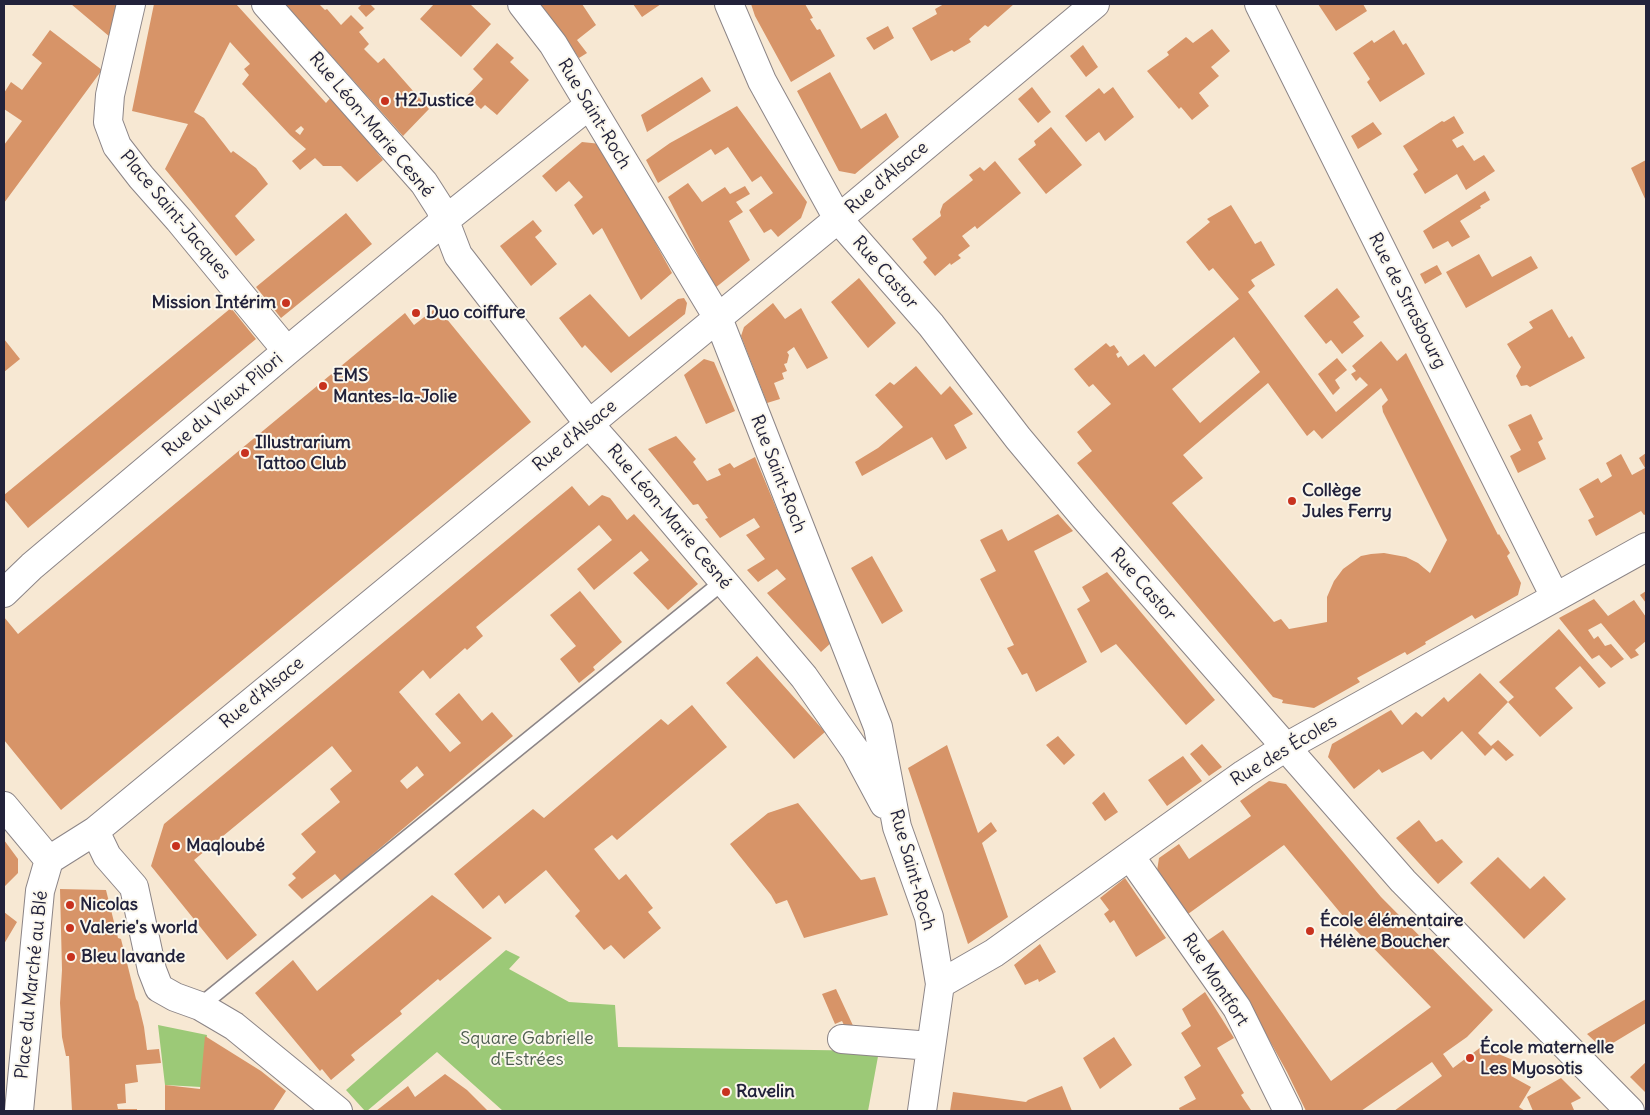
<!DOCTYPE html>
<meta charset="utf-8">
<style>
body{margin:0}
#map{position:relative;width:1650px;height:1115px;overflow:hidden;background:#f7e8d3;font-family:Delius,sans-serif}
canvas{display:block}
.frame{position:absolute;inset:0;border:5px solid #22223b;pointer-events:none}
</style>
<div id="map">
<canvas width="1650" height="1115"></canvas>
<div class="frame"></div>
</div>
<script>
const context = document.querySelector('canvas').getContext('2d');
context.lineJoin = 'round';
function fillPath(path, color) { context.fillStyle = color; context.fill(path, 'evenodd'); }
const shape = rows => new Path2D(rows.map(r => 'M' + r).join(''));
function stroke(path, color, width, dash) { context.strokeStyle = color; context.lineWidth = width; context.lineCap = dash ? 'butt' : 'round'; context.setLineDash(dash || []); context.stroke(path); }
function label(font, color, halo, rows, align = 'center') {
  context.font = font + ' Delius,sans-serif'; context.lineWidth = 4; context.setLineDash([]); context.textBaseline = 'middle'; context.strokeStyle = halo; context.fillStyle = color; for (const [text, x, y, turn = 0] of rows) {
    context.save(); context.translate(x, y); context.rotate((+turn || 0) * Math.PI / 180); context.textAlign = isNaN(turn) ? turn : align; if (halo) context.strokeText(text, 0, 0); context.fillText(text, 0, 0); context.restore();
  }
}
const green = shape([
 [506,950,520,957,509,969,569,1002,615,1005,618,1047,879,1051,868,1111,503,1111,437,1052,367,1111,365,1111,346,1090],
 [158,1025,207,1035,201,1087,165,1085]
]);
const building = shape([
 [71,4,118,4,110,37],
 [154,4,236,4,326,103,332,96,383,160,357,182,341,166,323,166,315,158,300,170,292,161,306,149,290,135,242,84,249,75,244,69,250,64,230,42,194,112,204,118,231,153,233,151,256,168,268,184,235,216,255,240,236,256,165,169,188,124,132,111],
 [301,126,304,129,300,135,295,131],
 [285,4,319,4,325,10,327,9,341,25,351,15,364,28,359,32,369,44,364,49,378,63,384,58,429,109,403,136],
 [362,4,370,4,375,9,366,17,358,8],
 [434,4,470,4,491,24,461,57,420,19],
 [540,4,582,4,596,25,577,40,587,53,579,58],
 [633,4,661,4,642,17],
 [751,4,805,4,813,18,810,19,817,30,820,29,835,56,791,82,755,16],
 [944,4,1014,4,988,27,985,25,969,39,971,42,954,52,952,50,931,61,912,28,937,14,935,9],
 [1318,4,1363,4,1367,11,1336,31],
 [888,26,894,38,874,50,866,38],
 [1212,29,1230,51,1211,67,1219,76,1199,93,1209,106,1192,120,1181,107,1179,109,1147,71,1169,55,1167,52,1186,37,1193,43],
 [50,30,102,70,4,203,4,145,22,121,4,109,4,93,11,82,22,90,42,63,32,55],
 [1394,30,1403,45,1406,43,1425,74,1380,102,1367,82,1370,79,1353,53,1372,40,1374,43],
 [497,43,514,58,510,62,529,80,497,115,485,105,481,109,467,96,483,79,473,69],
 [1083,45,1098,67,1086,77,1070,56],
 [830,72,861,129,886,113,899,137,855,174,839,171,797,91],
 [702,77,711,91,647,132,641,115],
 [1032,87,1051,112,1038,123,1018,99],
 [1113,87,1134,117,1105,141,1099,132,1086,142,1065,116,1099,88,1104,94],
 [737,106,807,202,801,218,778,237,771,229,764,233,749,210,773,193,761,176,752,182,728,147,715,155,711,149,658,183,646,160,670,143],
 [1454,116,1464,133,1452,140,1457,148,1463,145,1474,161,1484,155,1495,171,1466,190,1457,174,1425,194,1413,174,1418,170,1403,146,1442,121,1444,122],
 [1373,122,1382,134,1358,149,1351,136],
 [1051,127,1082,165,1046,194,1018,159,1036,145,1034,141],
 [582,142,601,144,672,273,641,300,602,228,593,235,574,205,583,197,569,181,556,192,542,176],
 [1646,160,1646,201,1631,168],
 [995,161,1021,193,977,229,975,226,962,236,970,246,958,255,961,258,951,265,950,263,935,276,923,262,927,258,912,239,941,216,940,212,943,204,973,180,969,175,980,167,984,171],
 [688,183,702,202,725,187,730,194,745,186,750,194,736,202,743,212,729,221,750,260,715,288,668,197],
 [1485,191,1490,200,1480,206,1481,208,1460,221,1470,237,1452,247,1448,241,1433,249,1423,231],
 [1231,205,1255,244,1261,241,1275,265,1251,280,1255,286,1248,292,1336,412,1368,385,1360,377,1356,381,1351,374,1356,371,1352,366,1381,341,1397,361,1406,353,1498,535,1499,534,1510,553,1507,556,1521,583,1518,595,1475,619,1472,615,1425,642,1426,644,1407,655,1405,652,1357,678,1360,682,1314,708,1282,703,1283,700,1273,697,1077,463,1092,451,1077,432,1111,404,1093,384,1089,387,1074,369,1106,343,1110,347,1114,345,1119,352,1116,354,1118,358,1121,356,1128,366,1144,354,1155,367,1239,299,1213,268,1209,271,1186,242,1210,222,1207,219],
 [1234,337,1260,372,1200,423,1172,389],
 [1268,383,1307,436,1314,430,1322,439,1381,388,1388,400,1382,406,1383,412,1447,540,1430,573,1418,563,1406,557,1384,553,1371,554,1361,556,1343,569,1334,581,1327,597,1327,622,1289,629,1281,619,1274,622,1172,503,1203,478,1183,455],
 [346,213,372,244,281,318,256,287],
 [533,220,542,231,535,237,557,264,531,286,500,246],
 [1479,254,1492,277,1531,256,1538,268,1466,308,1446,272],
 [1437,265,1442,274,1425,284,1420,274],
 [859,278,896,323,868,348,831,302],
 [1337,288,1360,317,1353,322,1364,336,1342,354,1331,340,1326,344,1304,316],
 [590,294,629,337,678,299,684,298,687,303,685,314,611,373,585,345,582,348,559,318],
 [773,303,785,319,801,308,828,358,807,369,794,347,787,352,789,355,787,363,784,364,787,371,782,373,784,379,774,383,780,399,767,403,741,336,744,327],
 [437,307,531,422,61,810,4,740,4,617,18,634,405,313,414,325],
 [231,308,256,339,28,528,4,499,4,495],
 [1552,309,1569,338,1572,336,1585,358,1530,387,1527,385,1521,386,1516,376,1521,367,1507,344,1533,328,1529,322],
 [4,339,20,359,4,372],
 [1337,358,1347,370,1335,380,1340,388,1333,395,1318,374],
 [704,359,714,362,735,411,706,424,684,375],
 [916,366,941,395,950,386,973,414,954,425,967,448,946,460,932,437,862,476,855,462,878,448,903,427,875,395,890,382,894,385],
 [1531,414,1543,439,1538,442,1546,459,1518,473,1510,456,1521,450,1508,425],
 [676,436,696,459,693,462,707,481,721,475,718,469,730,463,734,468,755,457,832,642,821,652,767,593,786,579,777,569,758,582,747,570,765,559,746,535,760,527,754,518,720,538,705,519,708,518,698,504,693,505,648,449],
 [1646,453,1646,514,1644,515,1641,511,1596,536,1588,520,1594,517,1579,489,1598,478,1601,483,1612,476,1606,463,1621,454,1632,475,1645,468,1639,458],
 [572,486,589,506,602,495,610,498,627,520,634,514,698,584,668,610,633,573,649,560,641,551,594,590,577,569,612,540,599,525,476,627,483,636,467,650,465,648,430,679,423,670,399,692,450,752,461,743,435,714,459,693,482,721,492,712,513,736,341,881,335,874,302,899,288,885,296,878,292,874,316,852,301,834,340,802,330,789,352,771,332,746,194,860,257,935,227,960,151,866,164,824],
 [417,766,424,775,407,789,400,781],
 [1058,514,1073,531,1034,551,1087,662,1036,692,1027,673,1022,675,1007,648,1014,645,980,579,996,571,980,540,1002,529,1008,541],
 [872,556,903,611,882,624,851,568],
 [1107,572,1215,700,1186,725,1116,644,1101,653,1077,609,1090,601,1082,587],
 [580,591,622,642,593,667,595,670,579,683,560,659,576,646,550,615],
 [1646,591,1646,603,1640,595],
 [1594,599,1608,616,1634,600,1646,617,1646,641,1635,650,1639,655,1631,659,1601,623,1588,630,1594,639,1598,636,1605,646,1611,644,1624,659,1611,668,1599,655,1592,659,1559,618],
 [1559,629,1606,683,1599,688,1580,666,1555,688,1573,708,1540,737,1508,702,1478,733,1491,746,1498,740,1514,755,1506,761,1493,748,1485,756,1462,731,1431,760,1423,751,1382,773,1379,769,1354,789,1328,757,1332,744,1391,710,1402,725,1416,712,1422,717,1444,697,1448,702,1480,673,1508,702,1514,697,1499,682],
 [757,656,825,732,794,759,726,683],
 [692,705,727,747,617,840,612,835,594,849,619,880,626,874,653,908,648,912,661,928,624,959,611,945,604,950,575,916,580,911,546,870,505,904,499,895,483,909,454,874,533,809,544,818,661,719,668,725],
 [1058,736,1075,755,1064,765,1046,745],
 [1202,744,1222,767,1209,776,1190,754],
 [947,745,978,833,991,822,997,831,982,843,1008,917,968,944,908,768],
 [1183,756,1202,781,1167,806,1148,780],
 [1269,781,1286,784,1381,897,1493,1010,1467,1037,1443,1054,1453,1068,1481,1047,1518,1062,1511,1076,1531,1087,1519,1107,1525,1111,1394,1111,1442,1076,1432,1062,1361,1111,1306,1111,1287,1072,1241,989,1207,941,1223,930,1331,1081,1431,1007,1348,922,1284,845,1188,914,1157,871,1159,858,1179,844,1189,859,1251,816,1240,801],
 [1104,792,1118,812,1105,821,1092,803],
 [798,803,861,880,875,877,888,915,804,938,787,900,776,904,771,895,730,844,768,813],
 [1419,820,1436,842,1442,839,1463,862,1438,884,1396,838],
 [4,840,18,859,18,873,4,887],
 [1498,857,1530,889,1544,876,1566,899,1524,939,1470,883],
 [1125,878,1166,938,1136,957,1114,920,1110,923,1104,914,1109,910,1100,898],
 [60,889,106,890,118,938,121,939,136,999,138,1002,144,1027,147,1050,159,1049,161,1063,136,1065,138,1082,125,1084,126,1103,117,1104,118,1109,137,1109,137,1111,72,1111,69,1056,66,1056,62,1037,60,1003,62,970],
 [432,895,492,938,440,981,438,979,400,1011,402,1014,351,1055,355,1060,331,1080,322,1069,320,1071,255,993,293,960,317,991],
 [4,912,17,922,4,944],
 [1040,944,1056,972,1039,982,1038,979,1025,985,1014,965],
 [836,989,856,1032,847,1031,842,1021,835,1024,822,994],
 [1205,992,1234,1038,1217,1048,1244,1093,1241,1095,1251,1110,1249,1111,1180,1111,1179,1108,1196,1099,1184,1077,1201,1066,1181,1033,1191,1026,1182,1009],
 [1646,999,1646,1023,1603,1049,1587,1034],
 [205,1036,261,1071,286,1091,273,1111,165,1111,165,1085,200,1089],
 [1114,1037,1132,1065,1100,1089,1083,1058],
 [1646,1062,1646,1093,1630,1077],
 [445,1074,467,1090,488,1111,376,1111,408,1086,415,1097],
 [1561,1078,1581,1098,1571,1103,1574,1110,1571,1111,1533,1111,1527,1097],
 [1062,1086,1072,1111,950,1111,953,1092,1026,1102,1028,1100]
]);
const service = shape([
 [200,1006,724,581]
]);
const minor = shape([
 [131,4,110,95,108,122,117,146,141,177,179,220,287,351],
 [266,4,424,183,440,208,458,255,589,424,620,459,804,677,855,750,884,804],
 [522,4,553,44,718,318,878,727,897,827,929,917,940,984,922,1111],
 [729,4,762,81,838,219,931,325,1018,438,1085,518,1403,881,1630,1111],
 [1259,4,1555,597],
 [4,593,32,566,287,351,444,221,588,106],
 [4,806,49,860],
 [95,831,107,856,134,887,152,970,159,988,175,997,200,1006,234,1026,338,1111],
 [1130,856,1237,1008,1288,1111],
 [49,860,95,831,838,219,1095,4],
 [940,984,994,953,1244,774,1286,747,1646,547],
 [842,1039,931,1046],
 [19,1111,40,891,49,860]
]);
const markers = [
 [385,101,5,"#c8321e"],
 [286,303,5,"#c8321e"],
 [416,313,5,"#c8321e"],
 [323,386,5,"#c8321e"],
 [245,453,5,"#c8321e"],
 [1292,501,5,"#c8321e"],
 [176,846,5,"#c8321e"],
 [70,905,5,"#c8321e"],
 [70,928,5,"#c8321e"],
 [1310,931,5,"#c8321e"],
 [71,957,5,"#c8321e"],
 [1470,1058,5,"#c8321e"],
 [726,1092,5,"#c8321e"]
];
const poiNames = [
 ["H2Justice",395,101],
 ["Mission Intérim",276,303,"right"],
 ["Duo coiffure",426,313],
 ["EMS",333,376],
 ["Mantes-la-Jolie",333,397],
 ["Illustrarium",255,443],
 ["Tattoo Club",255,464],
 ["Collège",1302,491],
 ["Jules Ferry",1302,512],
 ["Maqloubé",186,846],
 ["Nicolas",80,905],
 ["École élémentaire",1320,921],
 ["Hélène Boucher",1320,942],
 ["Valerie's world",80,928],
 ["Bleu lavande",81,957],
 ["École maternelle",1480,1048],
 ["Les Myosotis",1480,1069],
 ["Ravelin",736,1092]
];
const streetNames = [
 ["Rue Saint-Roch",594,114,59],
 ["Rue Léon-Marie Cesné",371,125,50],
 ["Rue d'Alsace",887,178,-40],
 ["Place Saint-Jacques",175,215,50],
 ["Rue Castor",885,273,49],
 ["Rue de Strasbourg",1407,301,63],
 ["Rue du Vieux Pilori",223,405,-40],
 ["Rue d'Alsace",575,436,-39],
 ["Rue Saint-Roch",778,474,69],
 ["Rue Léon-Marie Cesné",669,517,50],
 ["Rue Castor",1143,585,49],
 ["Rue d'Alsace",262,693,-39],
 ["Rue des Écoles",1284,751,-31],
 ["Rue Saint-Roch",912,870,74],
 ["Rue Montfort",1215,980,57],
 ["Place du Marché au Blé",32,985,-84]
];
const parkNames = [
 ["Square Gabrielle",527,1039],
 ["d'Estrées",527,1060]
];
fillPath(green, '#9cc977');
fillPath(building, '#d79468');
stroke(service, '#8c8587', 18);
stroke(minor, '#8c8587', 30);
stroke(service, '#fff', 15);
stroke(minor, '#fff', 28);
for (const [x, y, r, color] of markers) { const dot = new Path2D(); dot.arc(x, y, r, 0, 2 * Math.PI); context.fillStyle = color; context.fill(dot); stroke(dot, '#fbf7ec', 2); }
label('bold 18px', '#22223b', '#fbf7ec', poiNames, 'left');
label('18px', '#22223b', '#fbf7ec', streetNames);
label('18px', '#4d5c50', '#fbf7ec', parkNames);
</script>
